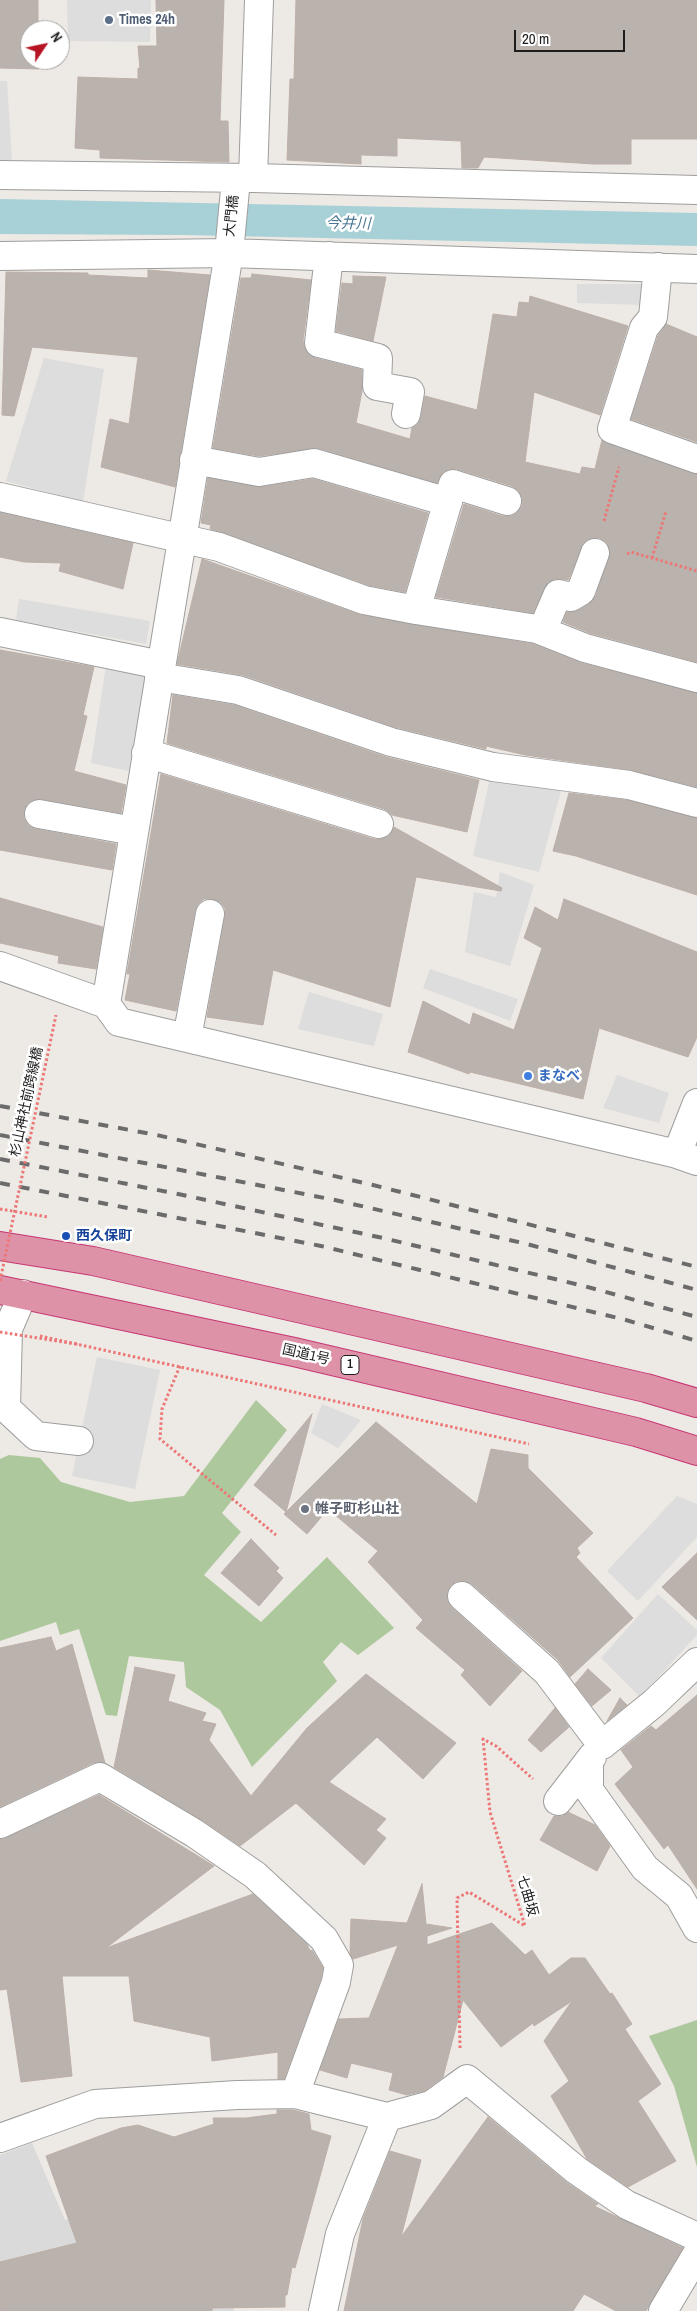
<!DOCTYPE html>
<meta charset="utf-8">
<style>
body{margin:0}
#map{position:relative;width:697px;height:2311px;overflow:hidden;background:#ede9e4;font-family:"Archivo Narrow",sans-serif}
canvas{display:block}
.north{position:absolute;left:20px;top:20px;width:50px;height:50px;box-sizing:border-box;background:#fff;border:1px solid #a5a5a5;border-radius:50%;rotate:56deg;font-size:14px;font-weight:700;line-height:20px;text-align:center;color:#1d1d1d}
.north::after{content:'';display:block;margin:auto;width:18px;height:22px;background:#b61323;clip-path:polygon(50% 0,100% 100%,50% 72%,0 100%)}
.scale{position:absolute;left:514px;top:30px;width:111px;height:22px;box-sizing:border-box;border:2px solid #1d1d1d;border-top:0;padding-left:6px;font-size:15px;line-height:18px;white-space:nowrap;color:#1d1d1d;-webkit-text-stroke:4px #fff;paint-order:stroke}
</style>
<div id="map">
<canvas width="697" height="2311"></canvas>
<div class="north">N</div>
<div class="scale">20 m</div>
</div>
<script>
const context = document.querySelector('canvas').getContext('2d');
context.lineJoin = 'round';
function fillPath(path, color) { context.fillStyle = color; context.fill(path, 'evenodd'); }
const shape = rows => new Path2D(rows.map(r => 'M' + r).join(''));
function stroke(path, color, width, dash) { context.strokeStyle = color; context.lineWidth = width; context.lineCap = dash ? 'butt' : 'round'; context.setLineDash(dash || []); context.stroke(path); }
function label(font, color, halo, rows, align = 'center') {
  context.font = font + ' "Archivo Narrow","Noto Sans JP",sans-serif'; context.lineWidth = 5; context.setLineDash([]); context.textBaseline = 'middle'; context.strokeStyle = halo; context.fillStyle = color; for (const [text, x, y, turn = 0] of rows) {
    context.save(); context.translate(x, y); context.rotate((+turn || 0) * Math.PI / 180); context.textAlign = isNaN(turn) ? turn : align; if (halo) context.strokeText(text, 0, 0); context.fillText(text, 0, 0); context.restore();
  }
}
const residential = shape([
 [32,2143,65,2220,174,2184,237,2244,234,2311,0,2311,0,2155]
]);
const forest = shape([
 [256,1400,287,1430,222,1513,241,1532,204,1575,261,1622,327,1557,394,1628,358,1655,341,1642,323,1662,337,1681,252,1767,220,1710,186,1687,184,1662,129,1656,117,1716,106,1715,79,1629,60,1635,56,1622,0,1641,0,1459,9,1455,40,1458,61,1482,130,1502,184,1496],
 [697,2020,697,2167,674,2086,649,2036]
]);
const parking = shape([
 [67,0,151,0,150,42,68,41],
 [0,81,7,81,12,160,0,160],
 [577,284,648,284,644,305,577,303],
 [44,358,104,369,83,502,6,481],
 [19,599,150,621,146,644,16,620],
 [106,666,146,675,129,771,91,763],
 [490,778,561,791,539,872,473,856],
 [500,872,534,885,510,966,465,952,474,892,496,897],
 [430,969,518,999,510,1021,423,988],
 [309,992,383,1014,374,1046,298,1029],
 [617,1075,669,1093,659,1123,603,1108],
 [97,1357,160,1370,135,1489,72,1476],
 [322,1404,361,1420,338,1448,311,1433],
 [677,1496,697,1504,697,1537,638,1601,607,1571],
 [658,1594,697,1630,697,1635,640,1697,601,1658]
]);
const water = shape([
 [0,199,697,213,697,246,183,235,0,234]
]);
const building = shape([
 [0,0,38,0,38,30,30,30,30,60,39,60,39,69,0,68,0,0],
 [156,0,224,0,220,121,228,121,229,162,100,158,100,150,75,148,78,77,138,79,138,68,140,69,138,46,157,46,156,0],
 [296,0,697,0,697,139,631,139,631,164,593,164,484,157,478,168,462,168,461,141,397,138,397,156,361,155,361,164,287,160,290,79,294,79,296,0],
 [148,270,210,275,175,487,101,467,110,419,129,424,138,357,32,347,14,416,2,415,6,272,88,273,88,275,148,278,148,270],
 [252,274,311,280,303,341,305,349,315,358,362,370,362,391,356,423,410,439,412,428,418,424,421,417,425,396,477,410,493,314,517,317,519,302,529,303,530,296,628,326,600,415,534,392,525,462,580,474,582,467,595,469,602,440,697,474,697,662,590,633,563,622,567,612,579,610,589,604,596,596,610,551,607,543,600,538,592,538,585,541,568,580,555,579,548,582,533,613,436,597,464,504,502,516,511,516,517,513,522,506,522,498,519,491,512,486,457,469,449,469,443,472,437,483,318,448,259,456,213,448,241,278,251,278,252,274],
 [353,276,386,277,373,341,336,331,342,283,353,284,353,276],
 [666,324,697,337,697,442,631,419,658,336,666,324],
 [208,478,261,487,313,479,428,513,405,592,368,585,210,529,211,525,201,523,208,478],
 [0,513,133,543,123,589,59,571,61,563,24,562,0,557,0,513],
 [202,559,361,615,533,644,581,663,697,693,697,787,631,770,525,755,486,746,486,749,395,727,243,675,177,664,202,559],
 [0,650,94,667,83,715,87,716,74,771,126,785,121,813,41,799,33,800,27,804,24,811,24,819,29,826,36,829,116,844,112,870,0,850,0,650],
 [173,695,234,705,386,757,479,780,467,832,392,815,384,809,167,743,173,695],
 [161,774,374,839,382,839,389,836,394,827,502,888,501,891,416,877,390,1007,273,970,263,1025,207,1017,225,916,225,908,220,902,212,899,204,899,198,904,195,911,176,1011,125,1000,130,974,127,974,161,774],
 [569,793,626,800,697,818,697,895,576,856,553,851,569,793],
 [0,898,103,927,96,969,58,963,59,956,0,943,0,898],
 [564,899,697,952,697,1037,688,1057,599,1028,583,1099,470,1072,469,1074,408,1052,423,1001,470,1025,473,1013,514,1030,542,948,524,938,535,907,558,920,564,899],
 [312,1414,286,1512,254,1485,312,1414],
 [376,1422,477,1504,491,1449,528,1455,528,1468,593,1533,577,1548,580,1553,576,1557,633,1618,570,1677,558,1660,472,1584,465,1581,457,1581,450,1586,447,1593,447,1600,451,1607,522,1671,490,1706,461,1675,465,1670,416,1628,423,1620,368,1562,378,1551,328,1509,307,1534,284,1514,376,1422],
 [251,1539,279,1568,276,1571,283,1578,259,1606,221,1573,251,1539],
 [697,1553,697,1620,662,1587,697,1553],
 [51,1637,56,1651,72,1644,105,1763,93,1763,0,1807,0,1648,51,1637],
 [135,1667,175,1675,168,1701,206,1713,202,1721,216,1724,209,1740,251,1796,307,1728,366,1674,456,1743,423,1779,377,1737,329,1782,386,1819,376,1830,386,1838,364,1865,296,1803,240,1846,202,1820,114,1767,135,1667],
 [588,1669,611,1690,592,1706,575,1684,588,1669],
 [697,1695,697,1889,668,1845,664,1849,615,1784,633,1767,621,1750,651,1726,656,1730,697,1695],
 [620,1698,627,1705,607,1721,620,1698],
 [555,1708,569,1727,541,1752,528,1740,555,1708],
 [99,1795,214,1866,106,1948,253,1894,307,1944,310,1951,312,1950,323,1968,321,1978,284,2079,278,2079,278,2052,212,2061,210,2037,134,2021,129,1976,62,1976,72,2076,21,2082,7,1989,0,1990,0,1839,99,1795],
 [568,1812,595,1825,610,1846,597,1871,540,1840,554,1816,563,1816,568,1812],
 [422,1884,426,1924,452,1928,427,1936,427,1945,492,1923,525,1955,532,1950,549,1975,571,1958,585,1958,610,1994,612,1993,632,2024,625,2029,661,2084,638,2101,676,2161,628,2187,587,2159,551,2096,569,2081,544,2041,572,2001,534,2026,533,2023,501,2047,463,2000,443,2077,424,2091,407,2095,389,2090,393,2073,351,2063,347,2078,320,2070,339,2019,369,2018,398,1945,353,1959,350,1954,351,1919,407,1923,422,1884],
 [277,2110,293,2110,309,2114,311,2130,331,2136,295,2268,292,2267,287,2295,285,2295,285,2307,212,2308,212,2311,0,2311,0,2262,77,2243,46,2156,121,2128,138,2125,174,2137,214,2124,213,2118,246,2118,277,2114,277,2110],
 [488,2117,566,2182,598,2204,594,2206,683,2248,646,2311,616,2311,584,2294,573,2311,344,2311,363,2219,390,2151,421,2160,401,2237,488,2117]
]);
const path = shape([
 [604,521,619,467],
 [627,554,631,552,697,571],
 [652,558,666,511],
 [0,1209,48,1217],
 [40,1336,529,1444],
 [180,1366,162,1409,160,1439,276,1535],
 [460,2048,457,1898,469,1892,525,1926,490,1812,483,1739,496,1746,533,1779]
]);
const minor = shape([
 [0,175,253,178,697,190],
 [253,178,259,0],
 [0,256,229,253,697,269],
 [329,256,319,343,378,358,377,386,410,392,406,414],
 [658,267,653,317,644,328,612,429,697,459],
 [194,460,259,472,314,463,448,502],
 [0,497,219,547,364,600,416,610,537,629,585,648,697,678],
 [416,610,453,484,507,501],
 [542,631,558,594,571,597,581,591,595,553],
 [0,632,161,665],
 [159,677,238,690,391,742,493,767,629,785,697,803],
 [146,753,379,824],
 [39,814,134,831],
 [0,966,106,1004,119,1022,677,1154,697,1161],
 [106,1004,229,253,236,179],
 [187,1038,210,914],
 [677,1154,697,1103],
 [23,1294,8,1329,6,1408,36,1436,79,1441],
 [462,1596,547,1672,602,1745,654,1703,697,1662],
 [589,1761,589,1790,645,1868,679,1896,697,1928],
 [558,1801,592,1757],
 [0,1824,100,1777,194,1833,255,1875,324,1939,339,1965,336,1982,295,2094],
 [387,2117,431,2105,467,2079,576,2170,627,2205,697,2237],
 [0,2138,95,2104,237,2095,295,2094,387,2117,340,2234,323,2311],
 [663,2311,697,2254]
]);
const highway = shape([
 [0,1246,93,1261,646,1388,697,1403],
 [0,1290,294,1352,636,1432,697,1451]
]);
const rail = shape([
 [0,1106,157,1135,373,1185,697,1267],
 [0,1135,335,1200,527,1244,697,1290],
 [0,1159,178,1194,383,1238,584,1286,697,1317],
 [0,1183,321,1246,626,1320,697,1341]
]);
const pathBridge = shape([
 [0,1281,56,1015],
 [0,1332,76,1344,74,1344]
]);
const markers = [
 [109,20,5,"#5c6f8a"],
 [528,1076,5,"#3f7fe0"],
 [66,1236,5,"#1a4fb4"],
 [305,1509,5,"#6b7280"]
];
const shields = [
 [350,1365,18]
];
const shieldNames = [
 ["1",350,1365]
];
const serviceNames = [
 ["Times 24h",119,20]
];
const streetNames = [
 ["大門橋",232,216,-84],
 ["杉山神社前跨線橋",27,1102,-78],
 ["国道1号",306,1355,13],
 ["七曲坂",527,1896,74]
];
const shopNames = [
 ["まなべ",538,1076]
];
const transitNames = [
 ["西久保町",76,1236]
];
const worshipNames = [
 ["帷子町杉山社",315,1509]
];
const waterNames = [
 ["今井川",348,224,1]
];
fillPath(residential, '#dbdada');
fillPath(forest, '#adc89c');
fillPath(parking, '#ddd');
fillPath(water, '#a8d0d7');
fillPath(building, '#bab2ad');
stroke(building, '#bdafa7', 1);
stroke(minor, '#9e9e9e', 30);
stroke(highway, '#c73574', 30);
stroke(path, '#ec7776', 3, [2.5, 2.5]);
stroke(minor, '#fff', 28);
stroke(highway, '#dd92a7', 28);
stroke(rail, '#6b6b6b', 4, [10, 10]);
stroke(pathBridge, '#ec7776', 3, [2.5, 2.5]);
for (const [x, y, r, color] of markers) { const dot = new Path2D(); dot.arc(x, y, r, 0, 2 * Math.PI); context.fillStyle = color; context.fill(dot); stroke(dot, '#fff', 2); }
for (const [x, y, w] of shields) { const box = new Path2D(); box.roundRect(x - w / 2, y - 9.5, w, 19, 4); context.fillStyle = '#fff'; context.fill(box); stroke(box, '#1d1d1d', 1); }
label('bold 12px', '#1d1d1d', null, shieldNames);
label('bold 14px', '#4e5e75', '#fff', serviceNames, 'left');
label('14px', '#1d1d1d', '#fff', streetNames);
label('bold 14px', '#366cbe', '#fff', shopNames, 'left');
label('bold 14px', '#164399', '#fff', transitNames, 'left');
label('bold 14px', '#5b616d', '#fff', worshipNames, 'left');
label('italic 15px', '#4c7794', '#fff', waterNames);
</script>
